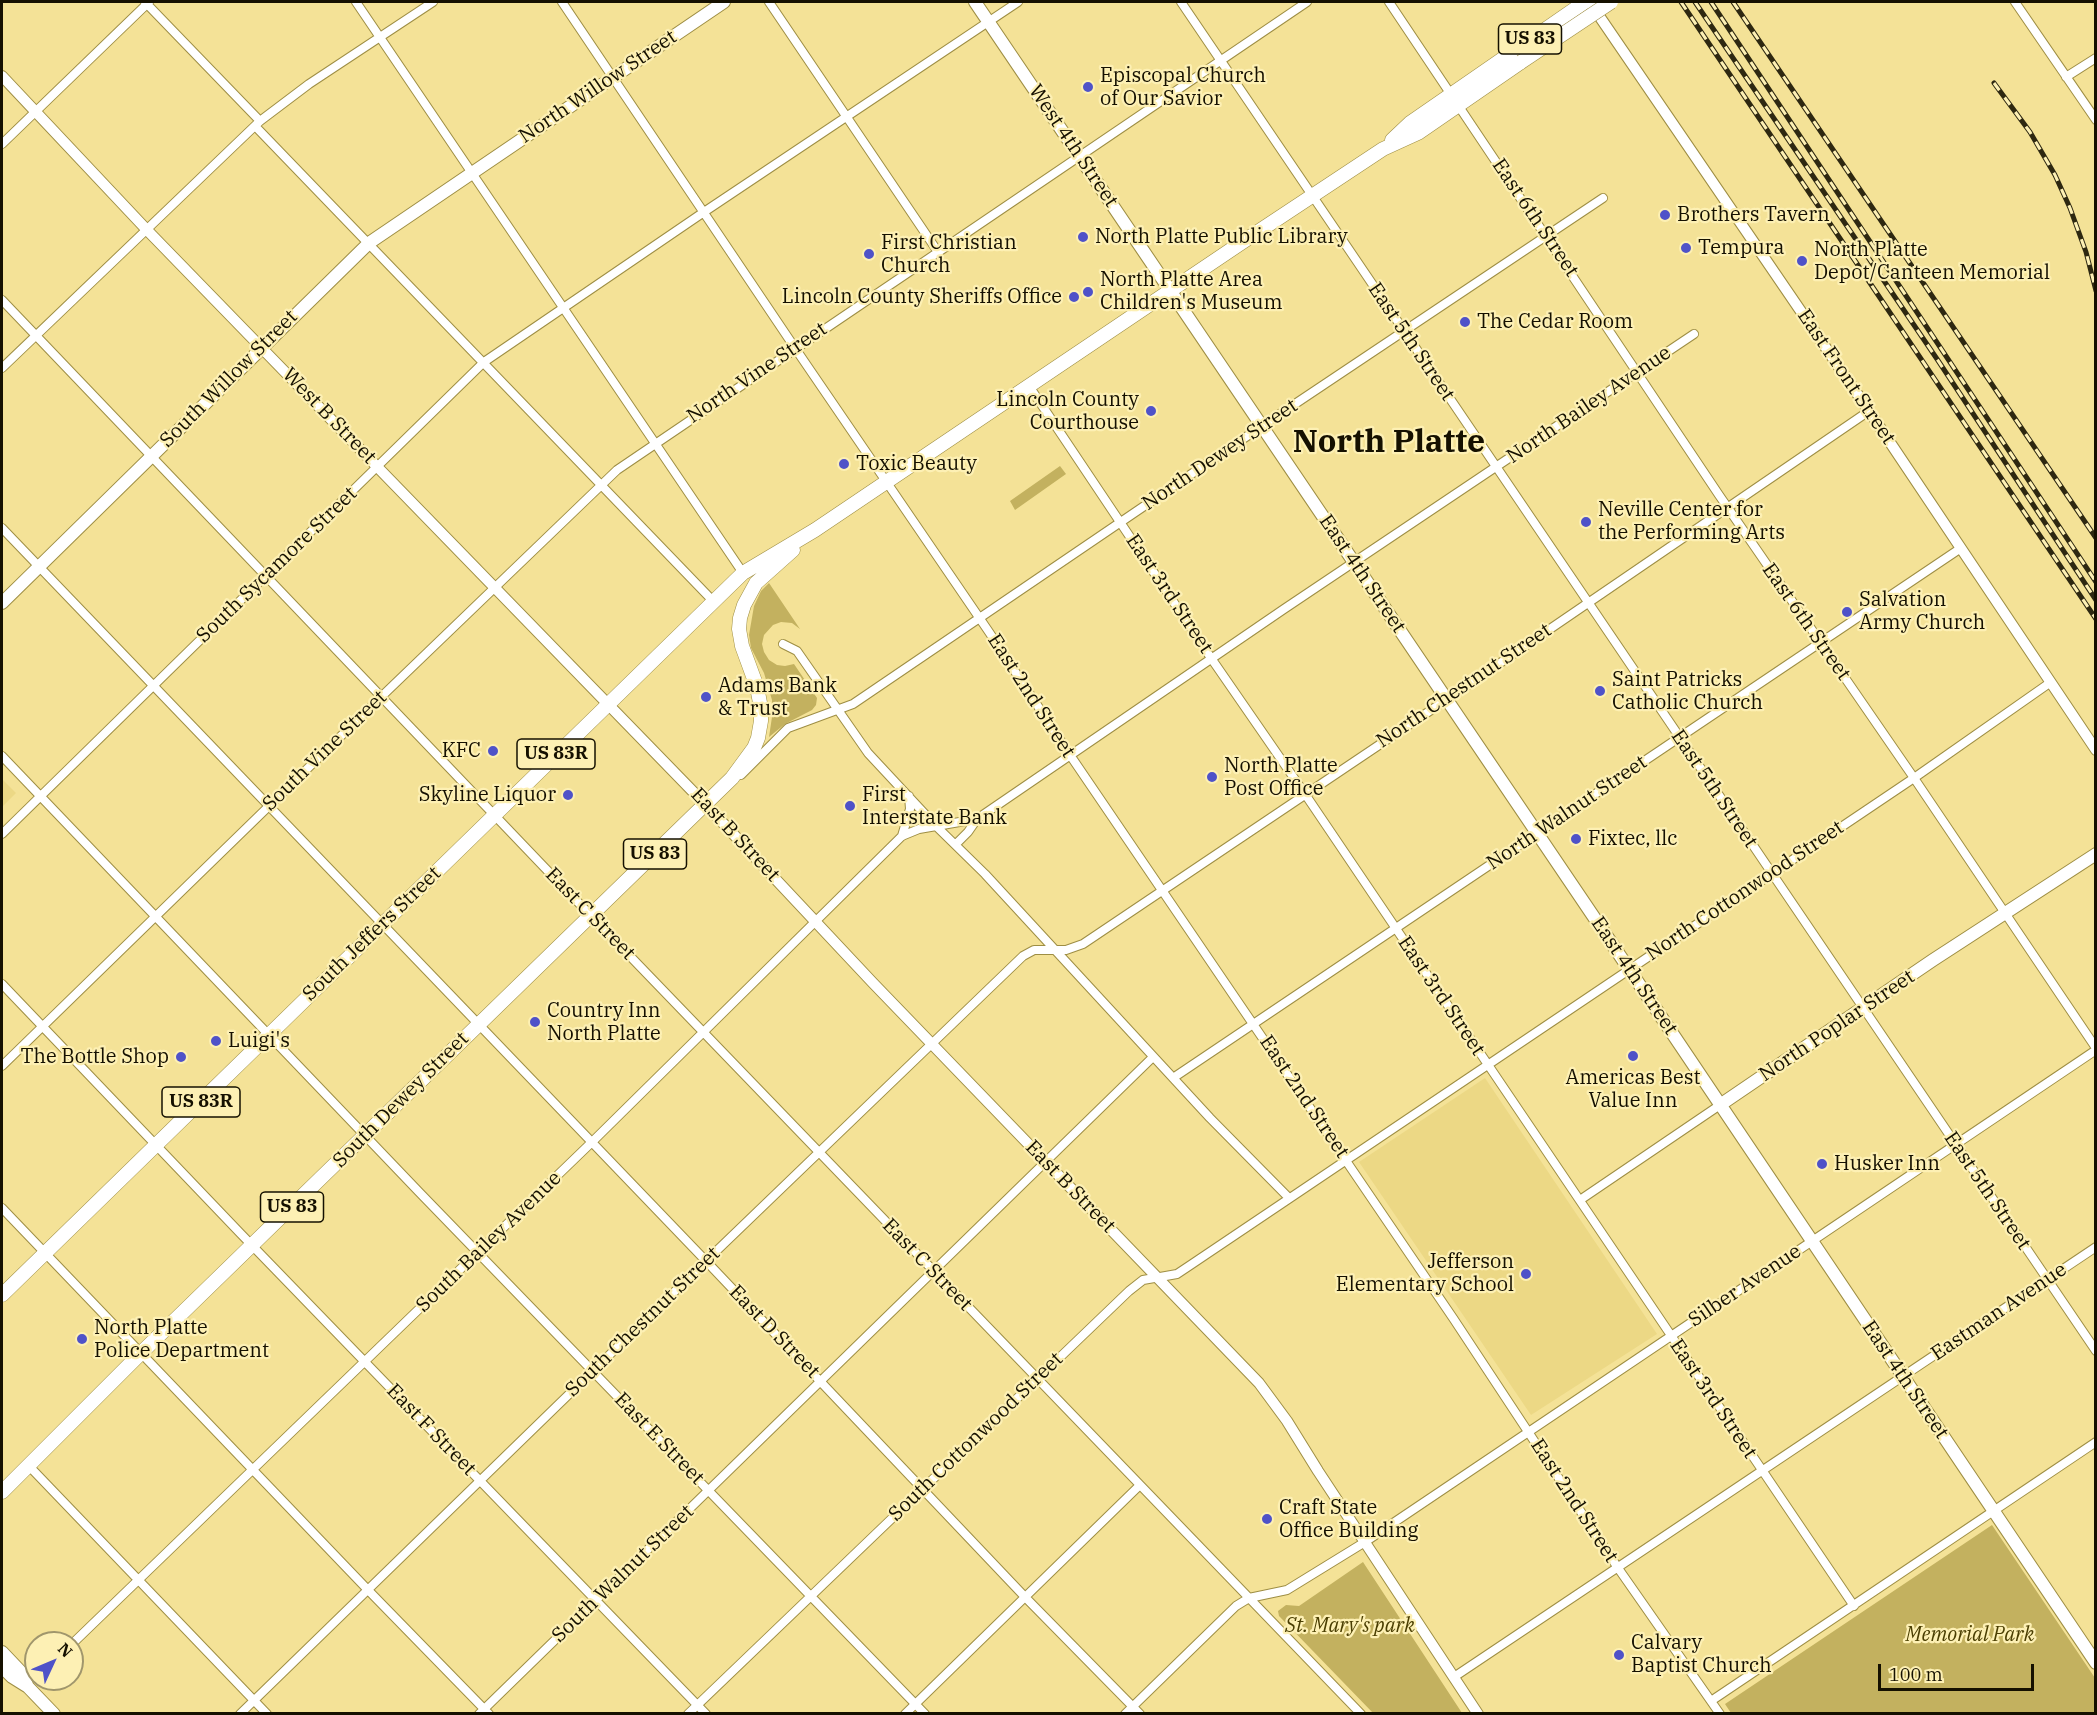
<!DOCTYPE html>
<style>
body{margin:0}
#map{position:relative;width:2097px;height:1715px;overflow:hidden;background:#f4e297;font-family:"IBM Plex Serif",serif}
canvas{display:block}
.frame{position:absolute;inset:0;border:3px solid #151000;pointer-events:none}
.north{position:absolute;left:24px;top:1631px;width:60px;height:60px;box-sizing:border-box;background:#fdf0b4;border:2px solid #a0966c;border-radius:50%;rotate:46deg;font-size:16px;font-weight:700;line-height:24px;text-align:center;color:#151000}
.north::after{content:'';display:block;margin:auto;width:21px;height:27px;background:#4f52c8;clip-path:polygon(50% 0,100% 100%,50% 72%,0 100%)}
.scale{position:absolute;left:1878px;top:1664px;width:156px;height:27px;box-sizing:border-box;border:3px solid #151000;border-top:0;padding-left:8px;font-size:18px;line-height:21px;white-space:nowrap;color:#151000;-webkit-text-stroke:4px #fdf0b4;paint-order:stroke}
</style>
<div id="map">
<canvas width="2097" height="1715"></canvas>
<div class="frame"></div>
<div class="north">N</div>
<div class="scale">100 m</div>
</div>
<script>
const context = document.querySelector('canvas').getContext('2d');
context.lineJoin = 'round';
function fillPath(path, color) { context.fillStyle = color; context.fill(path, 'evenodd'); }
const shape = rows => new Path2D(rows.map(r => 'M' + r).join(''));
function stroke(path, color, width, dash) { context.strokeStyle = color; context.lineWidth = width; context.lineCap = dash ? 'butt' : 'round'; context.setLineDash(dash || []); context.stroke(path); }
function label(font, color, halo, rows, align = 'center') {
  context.font = font + ' "IBM Plex Serif",serif'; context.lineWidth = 4.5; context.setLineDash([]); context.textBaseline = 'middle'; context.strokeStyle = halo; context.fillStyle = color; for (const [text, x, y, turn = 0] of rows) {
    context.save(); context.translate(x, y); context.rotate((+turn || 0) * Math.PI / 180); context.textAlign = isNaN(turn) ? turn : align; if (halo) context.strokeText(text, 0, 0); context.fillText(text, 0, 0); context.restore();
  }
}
const built = shape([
 [2,779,16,793,2,807],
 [1485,1078,1657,1334,1531,1415,1359,1162]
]);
const green = shape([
 [1060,466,1066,474,1015,510,1010,501],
 [769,583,800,629,792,623,781,622,773,625,764,635,762,644,764,652,769,660,777,665,785,666,794,664,817,698,816,705,812,710,785,724,769,737,772,717,772,700,764,673,751,648,749,635,754,606,761,591],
 [1992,1525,2095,1678,2095,1713,1731,1713,1725,1704],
 [1363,1562,1462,1713,1373,1713,1279,1616,1278,1611,1286,1605,1299,1606]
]);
const minor = shape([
 [145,2,260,121],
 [356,2,743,573],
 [562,2,795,348,989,632,1070,755,1453,1318,1618,1568,1720,1714],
 [769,2,938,252],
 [1181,2,2096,1351],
 [1389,2,1719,495,1914,778,2096,1048],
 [2015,2,2096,120],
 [2066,77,2096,58],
 [255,126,713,601],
 [2,144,149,2],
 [2,300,545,868,1361,1714],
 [2,368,260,121,309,84,433,2],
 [1029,386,1211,658,1305,794,1854,1606],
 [2,528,706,1261,1025,1597,1140,1714],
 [783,644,797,651,868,753,936,826,985,874,1210,1118,1289,1198],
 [2,756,420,1193,925,1714],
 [741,775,788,728,853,704,1262,426,1603,198],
 [2,834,484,362,704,212,1018,2],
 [902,836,910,809,909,796],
 [956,844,968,832,977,819],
 [2,984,241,1234,706,1714],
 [2,1066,381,697,617,470,1307,2],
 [1173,1078,1961,548],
 [1580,1200,1720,1105],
 [2,1208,368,1590,489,1714],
 [29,1466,267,1714],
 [72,1644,592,1142,902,836,919,829,977,819,1284,609,1694,334],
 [1454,1677,2096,1247],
 [1711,1701,2096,1442],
 [240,1714,706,1261,1023,956,1034,950,1066,950,1083,944,1446,700,1869,411],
 [479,1714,1153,1057],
 [688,1714,1129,1291,1143,1280,1177,1274,1192,1264,1914,778,2051,682],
 [905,1714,1140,1485],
 [1125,1714,1236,1606,1249,1598,1287,1590,1365,1542,2096,1050]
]);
const tertiary = shape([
 [1593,7,1869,411,2096,750],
 [2,76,146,229,706,805,873,983,1259,1383,1287,1421,1318,1471,1478,1714]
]);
const secondary = shape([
 [975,2,1629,969,2096,1663],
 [2,603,369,243,724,2],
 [1720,1105,1933,960,2096,854],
 [2,1652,21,1672,28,1687],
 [2,1667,12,1677,28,1687,54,1714]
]);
const trunk = shape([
 [1392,140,1410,123,1585,2],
 [2,1295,743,573,815,530,1241,243,1383,149,1418,133,1521,62],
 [2,1492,141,1353,732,778,754,748,758,738,761,721,761,708,757,687,742,646,739,629,740,618,744,605,756,583,793,550]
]);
const rail = shape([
 [1681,2,2096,619],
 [1695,2,1937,359,2096,600],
 [1711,2,2096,582],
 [1733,2,2096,538],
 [1994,83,2030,132,2055,175,2070,208,2086,252,2096,291]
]);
const trunkBridge = shape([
 [1521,62,1611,2]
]);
const markers = [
 [1088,87,6,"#4f52c8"],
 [1665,215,6,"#4f52c8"],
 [1083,237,6,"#4f52c8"],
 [1686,248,6,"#4f52c8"],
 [869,254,6,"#4f52c8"],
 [1802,261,6,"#4f52c8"],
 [1088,292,6,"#4f52c8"],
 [1074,297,6,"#4f52c8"],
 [1465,322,6,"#4f52c8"],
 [1151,411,6,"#4f52c8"],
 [844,464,6,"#4f52c8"],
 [1586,522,6,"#4f52c8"],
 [1847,612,6,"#4f52c8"],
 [1600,691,6,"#4f52c8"],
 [706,697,6,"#4f52c8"],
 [493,751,6,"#4f52c8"],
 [1212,777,6,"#4f52c8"],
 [568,795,6,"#4f52c8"],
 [850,806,6,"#4f52c8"],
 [1576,839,6,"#4f52c8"],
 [535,1022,6,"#4f52c8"],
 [216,1041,6,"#4f52c8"],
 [1633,1056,6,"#4f52c8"],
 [181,1057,6,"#4f52c8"],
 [1822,1164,6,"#4f52c8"],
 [1526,1274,6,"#4f52c8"],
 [82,1339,6,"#4f52c8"],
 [1267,1519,6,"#4f52c8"],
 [1619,1655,6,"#4f52c8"]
];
const shields = [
 [1530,39,63],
 [556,754,78],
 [655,854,63],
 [201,1102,78],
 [292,1207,63]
];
const shieldNames = [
 ["US 83",1530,39],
 ["US 83R",556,754],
 ["US 83",655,854],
 ["US 83R",201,1102],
 ["US 83",292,1207]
];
const poiNames = [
 ["Episcopal Church",1100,76],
 ["of Our Savior",1100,99],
 ["Brothers Tavern",1677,215],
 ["North Platte Public Library",1095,237],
 ["First Christian",881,243],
 ["Church",881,266],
 ["Tempura",1698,248],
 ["North Platte",1814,250],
 ["Depot/Canteen Memorial",1814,273],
 ["North Platte Area",1100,280],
 ["Children's Museum",1100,303],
 ["Lincoln County Sheriffs Office",1062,297,"right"],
 ["The Cedar Room",1477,322],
 ["Lincoln County",1139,400,"right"],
 ["Courthouse",1139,423,"right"],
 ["Toxic Beauty",856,464],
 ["Neville Center for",1598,510],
 ["the Performing Arts",1598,533],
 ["Salvation",1859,600],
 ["Army Church",1859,623],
 ["Saint Patricks",1612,680],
 ["Catholic Church",1612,703],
 ["Adams Bank",718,686],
 ["& Trust",718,709],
 ["KFC",481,751,"right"],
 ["North Platte",1224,766],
 ["Post Office",1224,789],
 ["Skyline Liquor",556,795,"right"],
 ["First",862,795],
 ["Interstate Bank",862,818],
 ["Fixtec, llc",1588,839],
 ["Country Inn",547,1011],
 ["North Platte",547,1034],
 ["Luigi's",228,1041],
 ["The Bottle Shop",169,1057,"right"],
 ["Americas Best",1633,1078,"center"],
 ["Value Inn",1633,1101,"center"],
 ["Husker Inn",1834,1164],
 ["Jefferson",1514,1262,"right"],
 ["Elementary School",1514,1285,"right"],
 ["North Platte",94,1328],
 ["Police Department",94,1351],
 ["Craft State",1279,1508],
 ["Office Building",1279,1531],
 ["Calvary",1631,1643],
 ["Baptist Church",1631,1666]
];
const streetNames = [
 ["North Willow Street",598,87,-34],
 ["West 4th Street",1073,146,56],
 ["East 6th Street",1535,218,56],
 ["East 5th Street",1411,342,56],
 ["North Vine Street",757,373,-34],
 ["East Front Street",1846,377,56],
 ["South Willow Street",229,379,-45],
 ["North Bailey Avenue",1589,405,-34],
 ["West B Street",329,416,46],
 ["North Dewey Street",1220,455,-34],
 ["South Sycamore Street",277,565,-44],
 ["East 4th Street",1362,574,56],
 ["East 3rd Street",1169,594,56],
 ["East 6th Street",1806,622,55],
 ["North Chestnut Street",1464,686,-34],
 ["East 2nd Street",1031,696,57],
 ["South Vine Street",325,751,-44],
 ["East 5th Street",1714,789,56],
 ["North Walnut Street",1567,813,-34],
 ["East B Street",735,835,47],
 ["North Cottonwood Street",1745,891,-34],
 ["East C Street",590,914,46],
 ["South Jeffers Street",372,934,-44],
 ["East 4th Street",1634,976,56],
 ["East 3rd Street",1441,996,56],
 ["North Poplar Street",1837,1026,-34],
 ["East 2nd Street",1304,1097,56],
 ["South Dewey Street",401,1100,-45],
 ["East B Street",1070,1187,46],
 ["East 5th Street",1987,1191,56],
 ["South Bailey Avenue",489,1242,-44],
 ["East C Street",927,1265,46],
 ["Silber Avenue",1745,1286,-34],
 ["Eastman Avenue",1999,1312,-34],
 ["South Chestnut Street",643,1322,-44],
 ["East D Street",774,1332,46],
 ["East 4th Street",1905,1380,56],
 ["East 3rd Street",1713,1399,56],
 ["East F Street",431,1430,46],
 ["South Cottonwood Street",976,1437,-44],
 ["East E Street",659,1439,46],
 ["East 2nd Street",1574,1501,57],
 ["South Walnut Street",623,1574,-44]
];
const parkNames = [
 ["St. Mary's park",1350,1626],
 ["Memorial Park",1970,1635]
];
const townNames = [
 ["North Platte",1389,443]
];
fillPath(built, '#ecd885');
fillPath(green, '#c3b15f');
stroke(minor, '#9e8e44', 10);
stroke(tertiary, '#9e8e44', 12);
stroke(secondary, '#9e8e44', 14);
stroke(trunk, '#9e8e44', 15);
stroke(minor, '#fff', 8);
stroke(tertiary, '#fff', 10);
stroke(secondary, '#fff', 12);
stroke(trunk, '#fff', 14);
stroke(rail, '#2e2811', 5);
stroke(rail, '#fdf0b4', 3, [9]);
stroke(trunkBridge, '#9e8e44', 15, []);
stroke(trunkBridge, '#fff', 14);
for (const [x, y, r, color] of markers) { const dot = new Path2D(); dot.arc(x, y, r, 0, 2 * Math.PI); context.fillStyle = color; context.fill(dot); stroke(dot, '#fdf0b4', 2); }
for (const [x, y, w] of shields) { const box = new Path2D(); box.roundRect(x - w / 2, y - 15, w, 30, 4.5); context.fillStyle = '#fdf0b4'; context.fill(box); stroke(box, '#151000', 1.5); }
label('bold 18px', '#151000', null, shieldNames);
label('20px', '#151000', '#fdf0b4', poiNames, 'left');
label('20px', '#151000', '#fdf0b4', streetNames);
label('italic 20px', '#4a3e02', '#fdf0b4', parkNames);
label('bold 32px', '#151000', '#fdf0b4', townNames);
</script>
